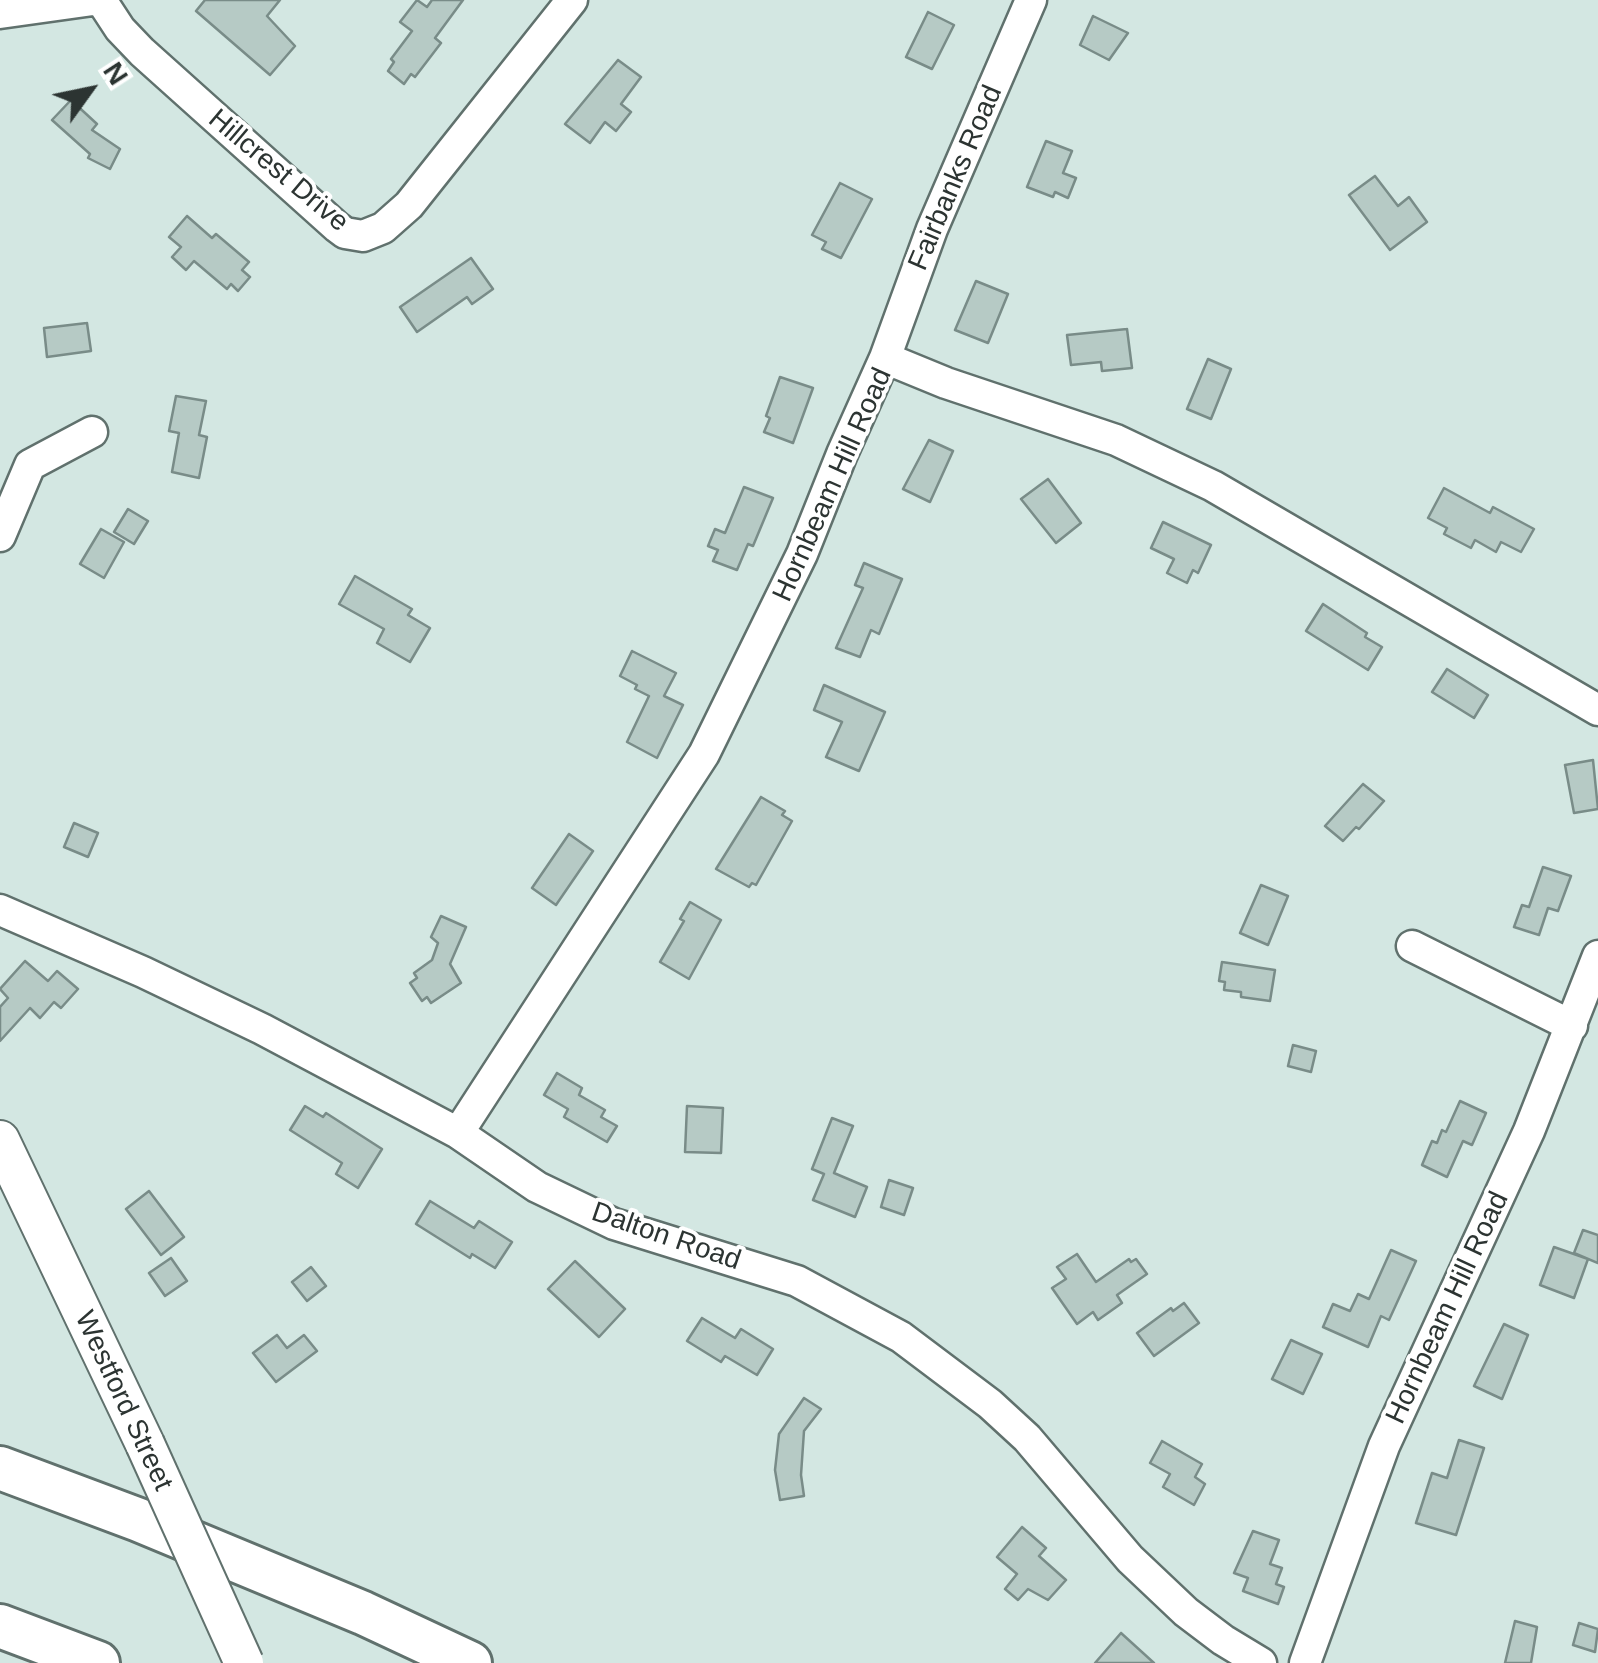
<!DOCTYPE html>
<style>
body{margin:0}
#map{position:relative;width:1598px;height:1663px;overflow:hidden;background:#d3e7e2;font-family:Helvetica,sans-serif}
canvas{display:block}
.north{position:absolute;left:40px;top:40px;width:100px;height:100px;-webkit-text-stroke:8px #fff;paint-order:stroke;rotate:57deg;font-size:28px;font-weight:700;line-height:40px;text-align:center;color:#2c3432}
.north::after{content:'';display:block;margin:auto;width:35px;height:45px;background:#2c3432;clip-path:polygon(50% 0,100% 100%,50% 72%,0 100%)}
</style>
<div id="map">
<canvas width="1598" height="1663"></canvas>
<div class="north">N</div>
</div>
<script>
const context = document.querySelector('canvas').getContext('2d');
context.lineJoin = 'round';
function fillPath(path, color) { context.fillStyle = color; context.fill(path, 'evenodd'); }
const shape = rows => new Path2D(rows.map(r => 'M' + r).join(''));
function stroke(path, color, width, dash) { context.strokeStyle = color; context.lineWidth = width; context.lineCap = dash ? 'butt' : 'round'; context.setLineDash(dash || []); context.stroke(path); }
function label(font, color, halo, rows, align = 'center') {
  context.font = font + ' Helvetica,sans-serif'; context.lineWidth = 8; context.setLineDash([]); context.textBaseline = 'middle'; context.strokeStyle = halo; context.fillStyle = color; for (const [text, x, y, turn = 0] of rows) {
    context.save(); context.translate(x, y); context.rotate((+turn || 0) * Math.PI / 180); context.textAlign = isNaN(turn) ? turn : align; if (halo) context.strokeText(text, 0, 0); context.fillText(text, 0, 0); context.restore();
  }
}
const building = shape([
 [205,0,280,0,267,16,295,46,270,75,196,11,205,0],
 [417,0,427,7,432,0,463,0,435,38,441,43,415,77,411,74,404,84,388,71,394,62,391,59,412,31,400,22,417,0],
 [928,12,954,25,932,69,906,57,928,12],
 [1093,16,1128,33,1109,60,1080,45,1093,16],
 [618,60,641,77,621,104,631,112,616,131,605,122,590,143,565,124,618,60],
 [71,100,97,124,92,130,120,149,110,169,88,158,90,154,52,120,71,100],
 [1046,141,1072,151,1063,173,1076,178,1068,198,1055,192,1053,197,1027,187,1046,141],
 [1375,176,1398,206,1409,197,1427,222,1390,250,1349,195,1375,176],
 [840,183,872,199,841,258,822,249,826,242,812,235,840,183],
 [187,216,212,238,216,234,249,262,242,270,250,277,238,291,231,284,227,289,194,261,186,270,172,257,181,247,169,237,187,216],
 [471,258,493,289,472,304,467,297,417,332,400,307,471,258],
 [976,281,1008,294,988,343,955,330,976,281],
 [87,323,91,351,47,357,44,328,87,323],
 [1127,329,1132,368,1102,371,1101,362,1071,365,1067,335,1127,329],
 [1208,359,1231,369,1211,419,1187,409,1208,359],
 [780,377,813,388,793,443,764,432,770,418,766,416,780,377],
 [176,396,206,401,199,435,207,437,199,478,172,472,179,433,169,431,176,396],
 [929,440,953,451,930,502,903,489,929,440],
 [1048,479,1081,523,1056,543,1021,499,1048,479],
 [744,487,773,498,753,546,748,544,737,570,713,561,718,550,708,546,715,529,725,533,744,487],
 [1444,488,1490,513,1493,507,1534,529,1521,552,1501,542,1496,552,1475,540,1471,548,1444,534,1447,528,1428,518,1444,488],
 [128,509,148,521,134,544,114,532,128,509],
 [1163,522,1211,545,1198,573,1193,570,1187,583,1167,573,1174,559,1151,548,1163,522],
 [101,529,124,542,104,578,80,564,101,529],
 [864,563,902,579,879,634,871,630,860,657,836,648,863,588,855,585,864,563],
 [355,576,412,609,408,615,430,628,410,662,377,643,384,629,339,604,355,576],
 [1323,604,1367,633,1365,637,1382,647,1368,670,1306,631,1323,604],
 [632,651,676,673,664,696,683,705,657,758,627,742,649,696,635,689,637,685,620,676,632,651],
 [1447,669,1488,695,1474,718,1432,692,1447,669],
 [824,685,885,712,859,771,826,757,842,722,814,710,824,685],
 [1593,760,1598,809,1574,813,1565,765,1593,760],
 [1363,784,1384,801,1359,829,1356,827,1343,841,1325,826,1363,784],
 [761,797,785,811,782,815,792,821,756,885,752,883,749,887,716,869,761,797],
 [74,823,98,833,88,857,64,847,74,823],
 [569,834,593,851,556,905,532,888,569,834],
 [1543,867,1571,876,1558,911,1548,908,1539,935,1514,927,1522,905,1529,907,1543,867],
 [1261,885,1288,896,1268,945,1240,933,1261,885],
 [690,902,721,920,689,979,660,962,684,921,680,919,690,902],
 [441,916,466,927,450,964,461,983,431,1003,427,997,422,1001,410,983,417,978,414,973,432,960,438,943,431,937,441,916],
 [25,961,48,981,57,971,78,989,61,1008,54,1002,40,1018,30,1008,0,1041,0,1007,8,998,0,989,25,961],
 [1222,962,1275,970,1270,1001,1241,997,1241,992,1224,990,1225,982,1219,981,1222,962],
 [1293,1045,1316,1051,1311,1072,1288,1066,1293,1045],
 [557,1073,582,1088,579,1095,605,1110,601,1117,617,1126,607,1142,564,1117,568,1109,544,1095,557,1073],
 [1460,1101,1486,1113,1472,1145,1463,1141,1447,1177,1422,1165,1432,1141,1437,1143,1442,1130,1446,1132,1460,1101],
 [305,1106,323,1117,326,1113,382,1149,358,1188,336,1174,342,1163,290,1130,305,1106],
 [687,1106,723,1108,721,1153,685,1152,687,1106],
 [832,1118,853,1126,834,1173,867,1187,855,1217,813,1200,824,1174,812,1169,832,1118],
 [889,1180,913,1188,904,1215,881,1207,889,1180],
 [149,1191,184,1237,161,1255,126,1209,149,1191],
 [430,1201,474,1228,479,1221,512,1242,495,1268,472,1254,470,1258,416,1224,430,1201],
 [1583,1230,1598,1235,1598,1263,1574,1253,1583,1230],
 [1554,1247,1588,1259,1574,1298,1540,1285,1554,1247],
 [1391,1250,1416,1261,1389,1320,1381,1316,1368,1347,1323,1327,1333,1304,1350,1311,1358,1294,1369,1299,1391,1250],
 [1077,1254,1096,1282,1129,1259,1131,1262,1136,1259,1147,1274,1117,1295,1122,1303,1098,1320,1093,1312,1077,1324,1052,1288,1066,1279,1057,1267,1077,1254],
 [171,1258,187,1281,165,1296,149,1273,171,1258],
 [575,1261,625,1309,599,1337,548,1289,575,1261],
 [311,1267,326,1286,307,1301,292,1282,311,1267],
 [1184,1303,1199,1323,1154,1356,1137,1333,1171,1308,1173,1311,1184,1303],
 [702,1318,735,1338,741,1329,773,1349,757,1375,725,1356,721,1362,687,1341,702,1318],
 [1504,1324,1528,1335,1502,1399,1474,1386,1504,1324],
 [277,1335,287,1348,304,1335,317,1351,276,1382,253,1353,277,1335],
 [1291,1340,1322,1354,1303,1394,1272,1379,1291,1340],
 [804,1398,821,1409,804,1431,801,1475,804,1496,780,1500,775,1470,779,1434,804,1398],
 [1459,1440,1484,1448,1456,1535,1416,1523,1432,1473,1447,1478,1459,1440],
 [1162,1441,1202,1464,1195,1477,1205,1484,1194,1505,1163,1487,1170,1474,1150,1463,1162,1441],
 [1022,1527,1046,1548,1039,1556,1066,1580,1048,1600,1028,1589,1018,1600,1005,1589,1017,1574,997,1557,1022,1527],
 [1253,1531,1279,1540,1270,1564,1282,1568,1276,1584,1284,1587,1278,1604,1243,1591,1248,1578,1234,1573,1253,1531],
 [1515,1621,1537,1627,1531,1663,1505,1663,1515,1621],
 [1579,1623,1598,1629,1595,1652,1573,1645,1579,1623],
 [1121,1633,1154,1663,1095,1663,1121,1633]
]);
const minor = shape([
 [101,0,120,29,142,52,337,227,345,233,363,236,383,228,409,205,572,0],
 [0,13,93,0],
 [885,358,932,229,1031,0],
 [0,536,30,465,92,432],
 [0,910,143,972,262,1029,458,1133,537,1187,614,1224,797,1281,901,1337,990,1404,1027,1438,1130,1559,1186,1612,1223,1640,1261,1663],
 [1412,946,1572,1026],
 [458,1133,704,754,802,554,842,454,885,358,946,383,1116,440,1213,486,1598,710],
 [1305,1663,1384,1446,1529,1131,1598,956]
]);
const major = shape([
 [0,1140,145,1444]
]);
const highway = shape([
 [0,1468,139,1520,363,1613,470,1663],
 [0,1626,98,1663]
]);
const majorBridge = shape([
 [145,1444,244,1663]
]);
const streetNames = [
 ["Hillcrest Drive",278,171,40],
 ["Fairbanks Road",956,178,-67],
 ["Hornbeam Hill Road",833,485,-66],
 ["Dalton Road",666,1237,19],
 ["Hornbeam Hill Road",1448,1308,-65],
 ["Westford Street",123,1401,65]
];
fillPath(building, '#b6cac5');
stroke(building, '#798c88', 2.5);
stroke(minor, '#60716d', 35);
stroke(major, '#60716d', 42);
stroke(highway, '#60716d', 48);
stroke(minor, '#fff', 30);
stroke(major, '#fff', 38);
stroke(highway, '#fff', 42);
stroke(majorBridge, '#60716d', 42, []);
stroke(majorBridge, '#fff', 38);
label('28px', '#2c3432', '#fff', streetNames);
</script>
